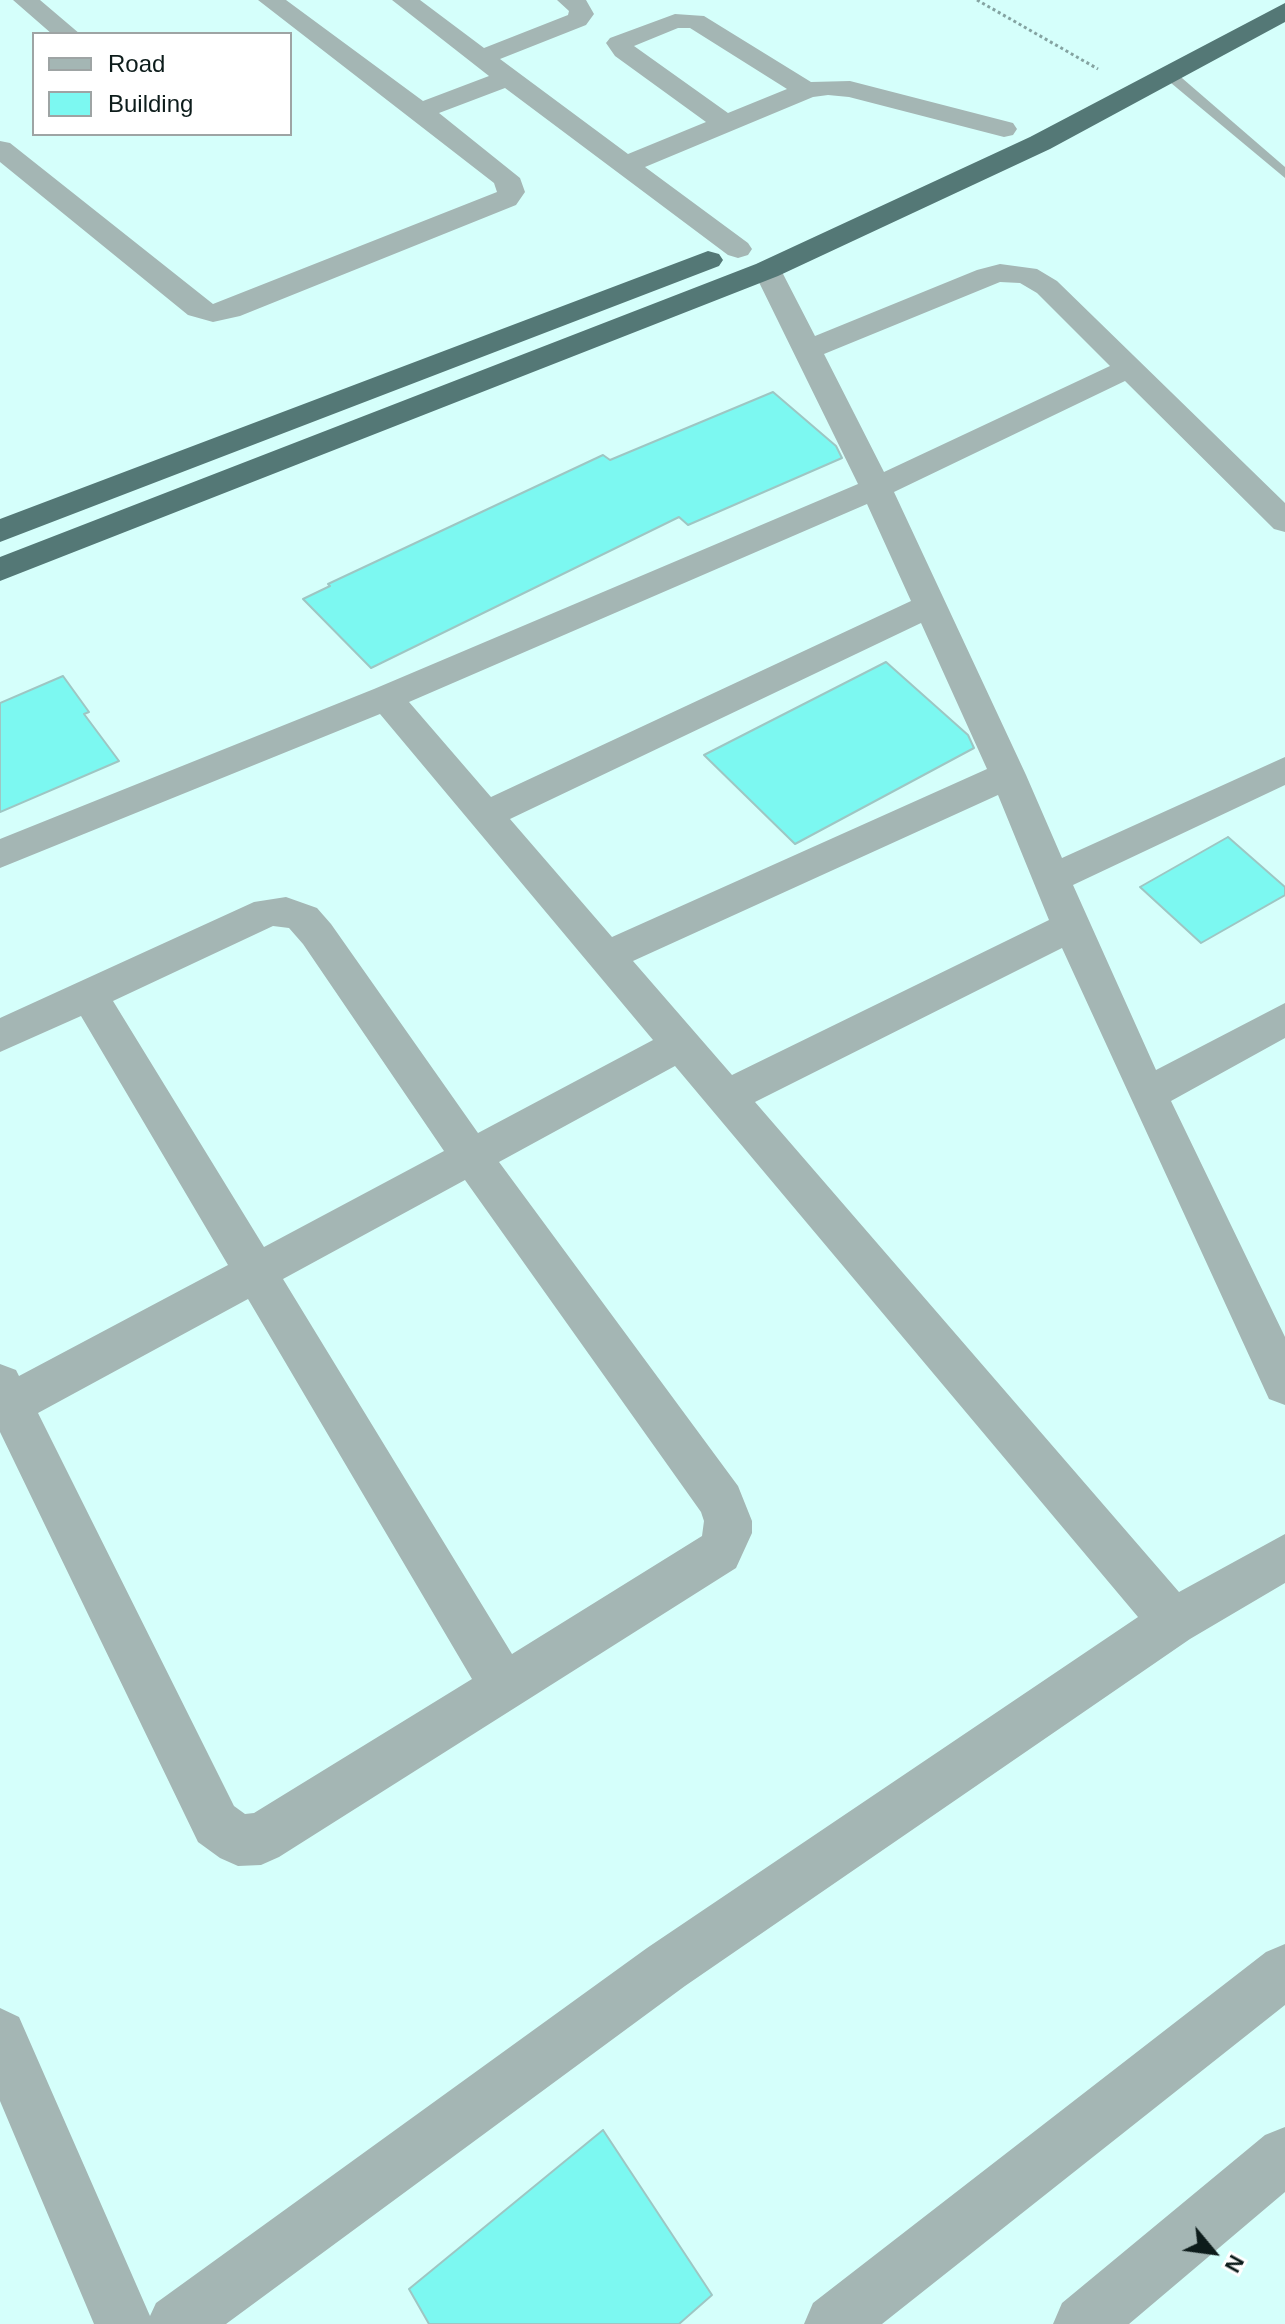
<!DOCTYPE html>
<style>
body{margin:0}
#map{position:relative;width:1285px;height:2324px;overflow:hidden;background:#d5fffb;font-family:Helvetica,sans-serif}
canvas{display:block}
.legend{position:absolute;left:32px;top:32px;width:260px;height:104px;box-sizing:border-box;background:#fff;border:2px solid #9ea4a4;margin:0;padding:10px 14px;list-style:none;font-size:24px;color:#0d1c1b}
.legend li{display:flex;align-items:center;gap:16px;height:40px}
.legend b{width:40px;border:2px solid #9ea4a4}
.north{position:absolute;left:1173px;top:2212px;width:80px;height:80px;-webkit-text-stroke:6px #fff;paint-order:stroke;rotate:119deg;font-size:22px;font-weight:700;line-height:32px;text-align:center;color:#0d1c1b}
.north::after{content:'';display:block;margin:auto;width:28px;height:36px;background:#0d1c1b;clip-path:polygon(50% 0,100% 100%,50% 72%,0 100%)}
</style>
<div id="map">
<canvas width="1285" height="2324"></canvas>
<ul class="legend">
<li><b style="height:10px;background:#a4b6b4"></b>Road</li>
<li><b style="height:22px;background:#7cf8f1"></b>Building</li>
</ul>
<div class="north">N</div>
</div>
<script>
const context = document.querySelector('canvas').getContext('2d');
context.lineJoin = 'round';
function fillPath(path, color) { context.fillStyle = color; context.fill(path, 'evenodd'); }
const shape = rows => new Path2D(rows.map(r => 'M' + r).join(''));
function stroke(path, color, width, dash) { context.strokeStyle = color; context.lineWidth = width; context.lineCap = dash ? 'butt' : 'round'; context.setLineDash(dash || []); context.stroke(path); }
const building = shape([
 [773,392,836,446,842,458,688,525,679,517,371,668,303,599,330,586,328,584,603,455,610,460,773,392],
 [886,662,968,735,974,748,795,844,704,755,886,662],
 [63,676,89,712,84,714,119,761,0,812,0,703,63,676],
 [1228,837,1285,887,1285,895,1201,943,1140,887,1228,837],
 [603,2130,712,2295,679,2324,429,2324,409,2289,603,2130]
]);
const path = shape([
 [977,0,1098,69]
]);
const service = shape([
 [1165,72,1175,72,1285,167,1285,178,1165,78,1165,72]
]);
const minor = shape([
 [13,0,40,0,80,34,52,34,13,0],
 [258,0,286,0,423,101,489,76,392,0,420,0,484,48,568,15,569,11,557,0,586,0,594,14,586,25,500,59,628,154,706,122,615,56,606,43,610,38,675,14,704,16,811,82,850,81,1013,123,1017,129,1013,135,1004,137,849,97,828,95,813,97,645,167,748,243,752,249,748,255,738,258,728,255,505,88,439,113,520,178,525,192,516,205,240,316,213,322,188,315,0,162,0,141,10,143,213,304,497,192,494,183,258,0],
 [678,28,690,28,787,89,728,113,634,46,678,28],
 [767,261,777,264,781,270,815,336,977,270,1000,264,1037,269,1057,281,1285,503,1285,532,1274,529,1125,381,894,492,1026,775,1062,858,1285,757,1285,785,1073,885,1156,1070,1285,1003,1285,1038,1171,1101,1285,1337,1285,1405,1269,1399,1062,948,755,1102,1179,1592,1285,1534,1285,1583,1190,1639,685,1986,226,2324,94,2324,0,2101,0,2008,19,2017,150,2316,156,2303,647,1948,1138,1617,675,1066,499,1162,738,1486,752,1521,752,1533,736,1568,279,1857,261,1865,238,1866,220,1858,198,1842,0,1432,0,1364,16,1370,19,1376,228,1265,81,1016,0,1052,0,1018,254,902,286,897,317,908,331,924,478,1133,653,1040,380,714,0,868,0,839,374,689,858,484,753,270,757,264,767,261],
 [1000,282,1020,283,1037,293,1110,366,884,472,824,354,1000,282],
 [867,504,911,601,491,797,409,702,867,504],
 [921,623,987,769,612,937,510,819,921,623],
 [998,795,1049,920,732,1075,633,961,998,795],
 [273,926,289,928,303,944,444,1151,264,1247,113,1001,273,926],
 [465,1180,701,1512,704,1521,702,1536,512,1654,283,1279,465,1180],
 [248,1299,472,1679,254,1813,245,1814,234,1806,38,1413,248,1299],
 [1285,1944,1285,2005,882,2324,804,2324,813,2303,1266,1952,1285,1944],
 [1285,2127,1285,2192,1129,2324,1053,2324,1062,2303,1265,2135,1285,2127]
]);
const trunk = shape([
 [1285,3,1285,22,1050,149,778,276,0,581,0,557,756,264,1030,137,1285,3],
 [708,251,719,254,723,260,719,266,0,542,0,519,708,251]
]);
fillPath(building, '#7cf8f1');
stroke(building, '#9ec6c3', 2);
stroke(path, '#84a3a1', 3, [3, 3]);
fillPath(service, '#a4b6b4');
fillPath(minor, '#a4b6b4');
fillPath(trunk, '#547876');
</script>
